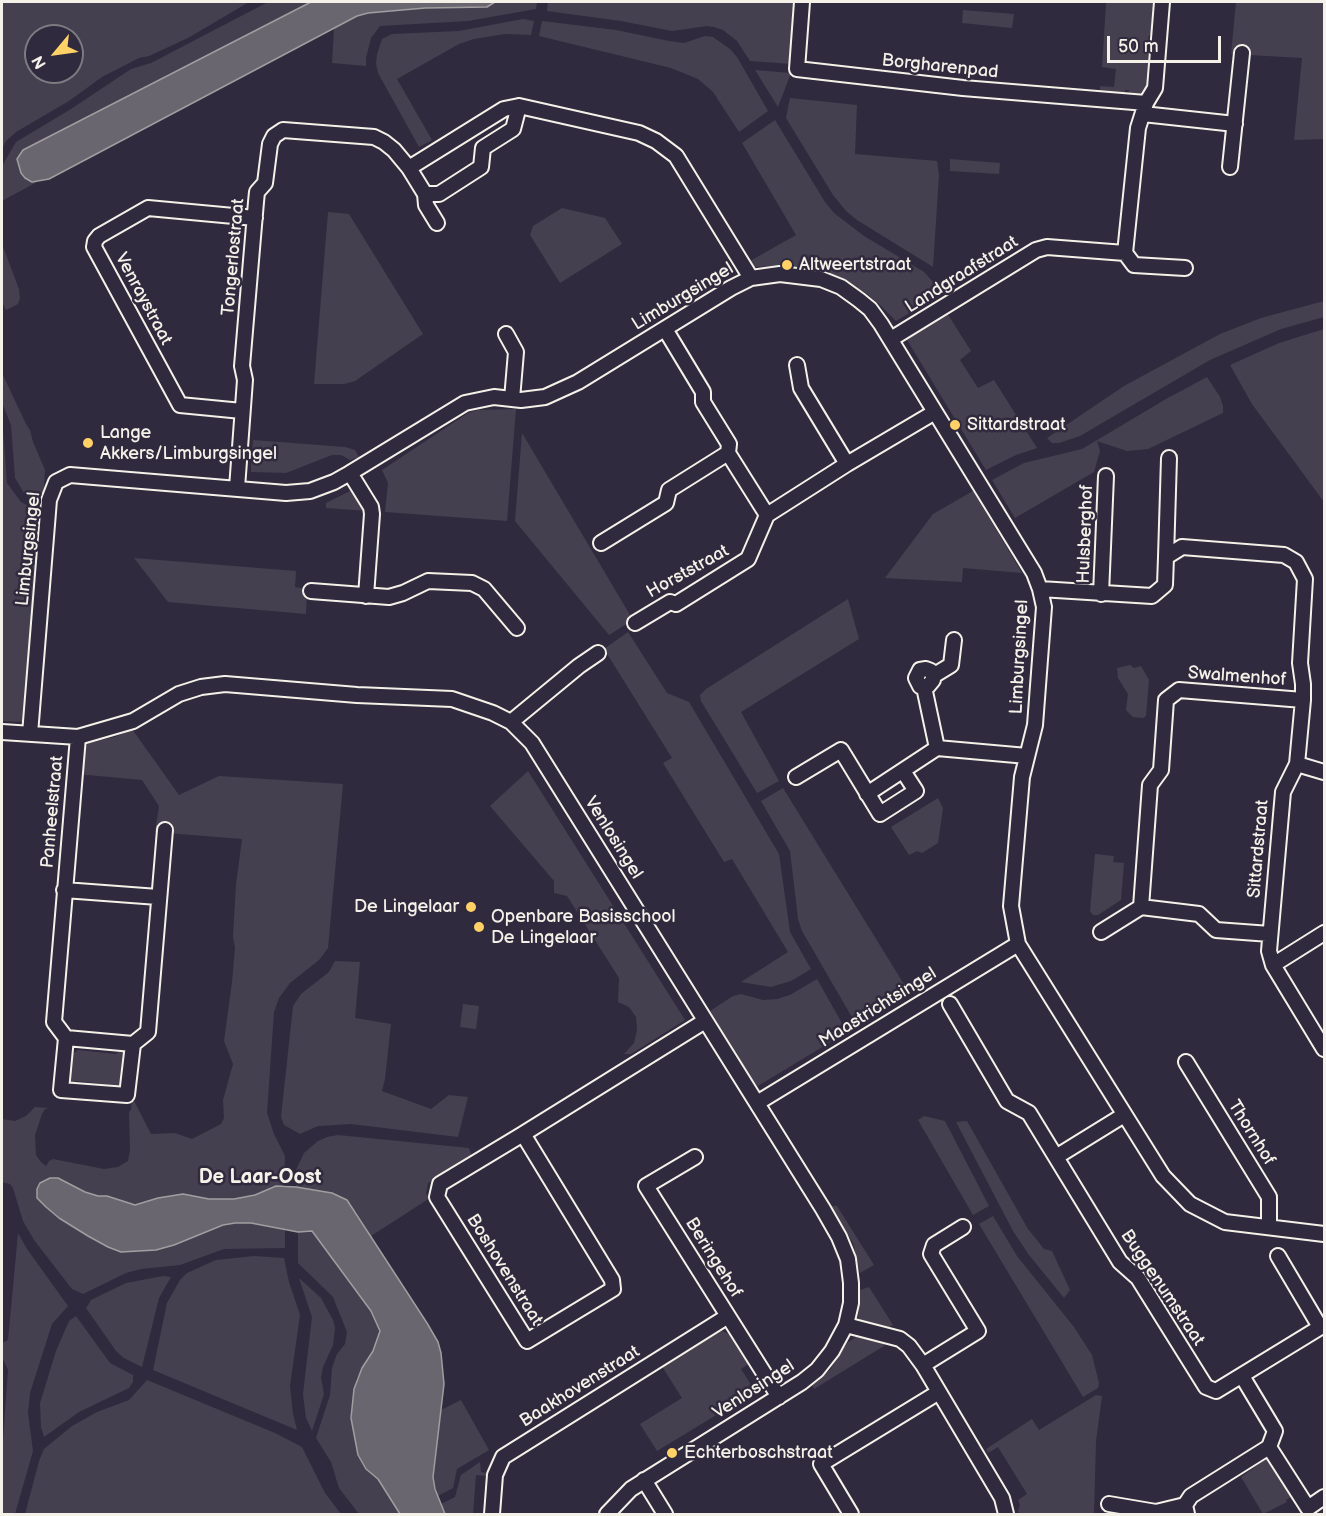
<!DOCTYPE html>
<style>
body{margin:0}
#map{position:relative;width:1326px;height:1516px;overflow:hidden;background:#2f2a3d;font-family:"Balsamiq Sans",sans-serif}
canvas{display:block}
.frame{position:absolute;inset:0;border:3px solid #f4f1e8;pointer-events:none}
.north{position:absolute;left:24px;top:24px;width:60px;height:60px;box-sizing:border-box;background:#2f2a3d;border:2px solid #7e7a81;border-radius:50%;rotate:241deg;font-size:16px;font-weight:700;line-height:24px;text-align:center;color:#f4f1e8}
.north::after{content:'';display:block;margin:auto;width:21px;height:27px;background:#ffd166;clip-path:polygon(50% 0,100% 100%,50% 72%,0 100%)}
.scale{position:absolute;left:1107px;top:36px;width:114px;height:27px;box-sizing:border-box;border:3px solid #f4f1e8;border-top:0;padding-left:8px;font-size:18px;line-height:21px;white-space:nowrap;color:#f4f1e8;-webkit-text-stroke:4px #2f2a3d;paint-order:stroke}
</style>
<div id="map">
<canvas width="1326" height="1516"></canvas>
<div class="frame"></div>
<div class="north">N</div>
<div class="scale">50 m</div>
</div>
<script>
const context = document.querySelector('canvas').getContext('2d');
context.lineJoin = 'round';
function fillPath(path, color) { context.fillStyle = color; context.fill(path, 'evenodd'); }
const shape = rows => new Path2D(rows.map(r => 'M' + r).join(''));
function stroke(path, color, width, dash) { context.strokeStyle = color; context.lineWidth = width; context.lineCap = dash ? 'butt' : 'round'; context.setLineDash(dash || []); context.stroke(path); }
function label(font, color, halo, rows, align = 'center') {
  context.font = font + ' "Balsamiq Sans",sans-serif'; context.lineWidth = 5; context.setLineDash([]); context.textBaseline = 'middle'; context.strokeStyle = halo; context.fillStyle = color; for (const [text, x, y, turn = 0] of rows) {
    context.save(); context.translate(x, y); context.rotate((+turn || 0) * Math.PI / 180); context.textAlign = isNaN(turn) ? turn : align; if (halo) context.strokeText(text, 0, 0); context.fillText(text, 0, 0); context.restore();
  }
}
const green = shape([
 [2,2,249,2,188,38,149,56,139,58,102,77,69,101,16,132,6,141,2,149],
 [36,36,72,36,72,72,36,72],
 [268,2,311,2,23,150,21,173,25,179,32,182,37,182,2,201,2,166,16,142,71,109,131,69,151,63],
 [495,2,537,2,536,9,468,21,380,26,371,38,366,58,366,66,332,63,334,28,357,16,368,13,425,8,487,7],
 [548,2,797,2,792,64,750,61,737,41,723,30,714,27,707,26,672,31,621,21,547,11],
 [1108,2,1153,2,1151,27,1156,28,1156,35,1149,35,1148,41,1155,42,1155,48,1149,48,1146,87,1150,91,1145,97,1129,95,1129,90,1125,90,1125,95,1100,91,1100,86,1114,87,1116,69,1102,67,1106,4],
 [1236,2,1324,2,1324,139,1294,140,1302,58,1231,54],
 [963,10,1014,14,1012,28,962,23],
 [523,19,534,21,531,35,505,34,474,39,459,44,397,79,432,140,419,147,378,73,376,64,377,54,382,39,392,34,459,31],
 [542,21,616,30,669,41,684,43,705,36,713,37,730,49,737,57,768,111,739,132,713,92,698,79,671,68,539,36],
 [755,70,791,73,778,107],
 [790,98,857,105,855,154,937,161,939,175,933,267,857,220,846,211,833,195,786,118],
 [775,120,825,202,834,213,864,236,924,272,943,293,896,321,879,304,866,293,833,276,802,268,773,266,753,267,750,261,796,235,742,143],
 [950,159,1000,163,999,174,950,171],
 [562,208,605,218,622,244,560,283,530,235,533,226],
 [328,212,349,214,423,334,355,381,344,384,314,384],
 [2,244,19,289,20,298,18,304,6,310,2,302],
 [1324,301,1324,317,1281,329,1210,360,1080,436,1059,443,1052,443,1047,438,1124,386,1220,334,1261,318],
 [945,310,971,351,960,360,978,388,994,380,1037,448,1016,455,986,470,904,335],
 [1324,329,1324,502,1252,404,1230,365,1279,343],
 [2,373,26,424,30,430,33,442,45,470,43,502,33,499,24,493,15,478,11,425,2,403],
 [1207,377,1220,397,1223,406,1223,413,1148,449,1127,451,1097,441,1100,451,1094,472,1015,518,992,480,1024,463,1082,449,1166,399],
 [516,409,507,521,385,512,388,483,382,470,468,413,478,410],
 [2,418,7,483,21,502,30,507,43,509,24,722,2,721],
 [522,433,633,620,609,635,515,521],
 [253,440,345,447,355,450,359,457,350,460,341,455,332,455,286,473,251,472,251,460,257,460,257,451,252,450],
 [354,489,368,511,326,508,326,503],
 [973,491,1022,573,963,568,962,582,885,578,933,514],
 [134,558,296,571,295,587,307,589,306,614,168,602],
 [848,599,859,639,741,712,779,781,757,793,701,701,700,695,706,689],
 [628,632,667,693,689,702,779,854,790,932,811,969,791,981,771,987,741,982,788,952,732,859,724,862,663,763,672,758,604,649],
 [1130,665,1134,668,1141,666,1149,680,1146,716,1143,718,1133,717,1126,710,1128,694,1118,678,1117,668],
 [132,729,179,795,219,776,343,784,328,948,319,960,290,983,279,998,274,1012,267,1113,274,1134,285,1156,284,1187,276,1186,255,1195,234,1199,209,1199,183,1194,158,1198,135,1205,107,1196,98,1196,85,1192,58,1178,38,1198,59,1218,108,1247,156,1250,174,1245,223,1225,235,1223,251,1223,285,1230,285,1248,224,1249,180,1265,141,1269,126,1273,83,1294,72,1289,34,1240,23,1221,13,1188,10,1184,2,1182,2,1119,15,1121,26,1116,35,1107,49,1108,45,1109,42,1114,35,1135,36,1155,41,1162,46,1166,49,1161,53,1159,104,1169,118,1167,128,1161,130,1150,129,1112,131,1110,132,1097,151,1134,175,1133,192,1139,221,1124,224,1118,223,1100,233,1064,224,1041,232,982,235,948,233,937,236,885,242,839,155,832,159,806,142,780,77,774,79,745,115,737],
 [528,771,685,1020,631,1054,624,1054,634,1043,637,1030,636,1017,629,1007,618,1002,619,978,567,896,554,893,554,881,490,806],
 [783,788,910,994,857,1026,802,931,798,919,790,851,761,801],
 [938,798,943,808,938,843,922,853,917,851,909,855,891,827],
 [1095,854,1114,856,1113,862,1124,863,1121,900,1098,915,1093,915,1090,911],
 [335,961,360,962,355,1018,391,1024,385,1079,382,1091,431,1109,449,1095,468,1097,458,1137,351,1124,318,1126,300,1134,284,1125,281,1117,293,1006,301,994,329,972],
 [817,979,847,1032,758,1086,750,1077,710,1011,733,996,741,994,763,1000,777,999,790,995],
 [463,1004,479,1006,476,1029,460,1027],
 [69,1049,74,1053,78,1050,116,1054,122,1049,126,1053,123,1086,119,1089,115,1085,75,1081,75,1084,70,1085,66,1080],
 [924,1116,945,1121,989,1206,973,1215,918,1120],
 [967,1121,1028,1229,1044,1249,1052,1251,1070,1290,1064,1298,1029,1255,1013,1231,956,1122],
 [338,1135,469,1148,472,1158,428,1183,426,1194,430,1198,371,1236,356,1212,332,1193,296,1187,296,1170,304,1153,318,1141,327,1137],
 [831,1206,837,1206,874,1265,860,1273,853,1243],
 [993,1216,1017,1256,1074,1327,1092,1355,1099,1383,1098,1388,1083,1397,979,1224],
 [311,1230,371,1311,380,1331,373,1352,357,1378,354,1389,351,1418,358,1455,366,1469,378,1479,399,1513,396,1514,359,1514,339,1488,331,1462,316,1438,330,1395,332,1368,337,1354,345,1344,347,1332,333,1297,298,1263,298,1232],
 [18,1233,27,1249,68,1306,52,1324,30,1393,28,1413,33,1451,15,1514,2,1514,2,1453,8,1370,2,1357,2,1343,8,1340],
 [254,1256,284,1258,289,1282,300,1315,290,1386,293,1414,297,1430,153,1370,167,1303,180,1280,187,1273,216,1260],
 [163,1276,171,1277,159,1298,142,1367,124,1358,116,1351,86,1308,91,1300,126,1283],
 [299,1278,321,1298,333,1320,335,1328,333,1345,323,1367,321,1378,324,1394,312,1431,306,1418,303,1394,312,1317],
 [869,1287,893,1325,885,1329,867,1325,861,1322,858,1317,860,1290],
 [76,1316,110,1363,133,1375,133,1382,129,1388,79,1412,44,1437,41,1427,40,1403,56,1351,69,1321],
 [722,1331,732,1335,743,1350,750,1363,741,1369,753,1388,757,1386,759,1389,657,1451,640,1424,682,1398,661,1365],
 [863,1336,886,1342,884,1346,814,1389,812,1385,830,1370,847,1343,856,1337],
 [147,1380,275,1433,302,1447,325,1493,341,1514,25,1514,39,1461,44,1449,72,1426,97,1412,129,1400],
 [1096,1395,1102,1396,1096,1441,1094,1514,1020,1514,1018,1511,1020,1505,1018,1500,1027,1494,998,1447,988,1453,986,1449,1032,1419,1039,1430],
 [461,1400,489,1450,457,1469,453,1488,438,1496,433,1477,441,1410],
 [1266,1459,1272,1460,1294,1495,1286,1500,1287,1502,1263,1514,1241,1477],
 [480,1462,481,1472,487,1473,487,1476,476,1475,473,1514,445,1514,441,1504,455,1497,461,1475]
]);
const water = shape([
 [311,2,495,2,487,7,425,8,368,13,357,16,49,179,32,182,25,178,21,173,17,159,23,150,311,2],
 [50,1178,58,1178,85,1192,98,1196,107,1196,135,1205,158,1198,183,1194,209,1199,234,1199,255,1195,276,1186,296,1187,332,1193,347,1200,427,1323,438,1342,441,1353,444,1384,433,1477,435,1489,445,1514,400,1514,378,1479,366,1469,358,1455,351,1418,354,1389,362,1368,373,1351,380,1331,371,1311,312,1231,298,1232,251,1223,235,1223,223,1225,174,1245,156,1250,121,1252,108,1247,88,1236,59,1218,46,1207,37,1198,37,1189,40,1183,50,1178]
]);
const street = shape([
 [802,2,797,69,963,88,1146,103],
 [1162,2,1155,88,1146,103,1138,128,1125,253,1134,265,1185,268],
 [1143,114,1235,124],
 [1230,167,1242,53],
 [409,168,504,109,519,106,639,133,656,141,676,156,751,278],
 [425,194,439,194,481,167,483,148,513,129,519,106],
 [506,334,516,352,512,399],
 [891,339,1036,250,1047,247,1125,253],
 [242,411,180,405,94,247,95,241,99,236,148,208,255,218],
 [847,464,935,412],
 [350,473,371,507,372,514,366,596],
 [237,488,245,380,242,366,256,202,257,192,265,183,270,144,274,136,283,130,374,137,384,142,394,150,409,168,425,194,426,205,437,223],
 [767,515,847,464,801,388,797,365],
 [601,543,666,503,669,490,728,453],
 [1166,557,1169,458],
 [1040,589,1152,596,1165,585,1166,557,1182,547,1284,555,1296,562,1305,579,1300,663,1303,684,1303,700,1297,764,1283,792,1269,951,1273,965,1324,1049],
 [311,591,389,597,403,593,428,581,472,583,484,589,517,628],
 [1101,594,1106,476],
 [635,623,670,602,676,604,748,559,767,515,728,453,729,444,703,402,703,392,665,329],
 [933,676,931,671,926,669,920,670,916,678,920,686,928,686,933,680,933,676,951,665,954,640],
 [924,687,937,748,1027,756],
 [511,722,579,666,598,653],
 [2,732,78,737,133,721,179,694,201,687,225,684,357,695,452,699,493,713,511,722,532,743,823,1209,839,1237,848,1259,851,1283,851,1303,846,1325,832,1351,817,1370,802,1382,631,1489,607,1514],
 [30,734,49,500,56,482,70,475,286,493,310,491,334,482,350,473,465,403,494,397,521,400,545,397,578,382,731,288,751,278,780,274,821,279,841,287,859,300,870,309,881,324,1034,573,1040,589,1044,607,1035,725,1022,777,1011,906,1018,944,1163,1176,1190,1204,1225,1222,1324,1234],
 [1297,764,1324,772],
 [796,777,841,750,880,814,916,791,903,771],
 [867,794,937,748],
 [64,890,158,897],
 [1101,932,1141,907],
 [1270,934,1216,930,1199,914,1141,907,1150,785,1161,770,1166,700,1179,690,1303,700],
 [1273,965,1324,933],
 [950,1004,1007,1101,1029,1113,1120,1262,1138,1278,1206,1387,1216,1391,1324,1325],
 [66,1038,61,1090,127,1095,133,1044,66,1038,54,1022,78,737],
 [133,1044,148,1032,165,830],
 [1186,1062,1269,1197,1269,1227],
 [757,1103,1018,944],
 [523,1134,612,1280,613,1289,527,1341,437,1197,440,1184,523,1134],
 [523,1134,705,1021],
 [695,1157,646,1186,779,1397],
 [1056,1157,1124,1115],
 [1278,1256,1320,1327],
 [846,1325,900,1339,909,1346,923,1365,1002,1498,1006,1514],
 [923,1365,978,1331,931,1254,934,1245,963,1227],
 [1242,1376,1275,1431,1269,1447,1308,1508,1324,1497],
 [644,1480,665,1514],
 [1109,1504,1156,1512,1185,1505],
 [492,1514,495,1475,503,1457,728,1316],
 [851,1514,821,1464,939,1392],
 [1187,1514,1185,1505,1191,1496,1269,1447]
]);
const markers = [
 [787,265,6,"#ffd166"],
 [955,425,6,"#ffd166"],
 [88,443,6,"#ffd166"],
 [471,907,6,"#ffd166"],
 [479,927,6,"#ffd166"],
 [672,1453,6,"#ffd166"]
];
const streetNames = [
 ["Borgharenpad",940,67,6],
 ["Tongerlostraat",234,257,-85],
 ["Landgraafstraat",962,275,-32],
 ["Limburgsingel",683,297,-31],
 ["Venraystraat",143,299,62],
 ["Hulsberghof",1086,534,-88],
 ["Limburgsingel",29,549,-84],
 ["Horststraat",688,572,-29],
 ["Limburgsingel",1020,657,-87],
 ["Swalmenhof",1237,677,4],
 ["Panheelstraat",53,812,-85],
 ["Venlosingel",613,838,58],
 ["Sittardstraat",1259,849,-85],
 ["Maastrichtsingel",878,1008,-32],
 ["Thornhof",1251,1133,58],
 ["Beringehof",713,1258,58],
 ["Boshovenstraat",504,1270,58],
 ["Buggenumstraat",1162,1288,56],
 ["Baakhovenstraat",580,1387,-32],
 ["Venlosingel",754,1390,-33]
];
const poiNames = [
 ["Altweertstraat",799,265],
 ["Sittardstraat",967,425],
 ["Lange",100,433],
 ["Akkers/Limburgsingel",100,454],
 ["De Lingelaar",459,907,"right"],
 ["Openbare Basisschool",491,917],
 ["De Lingelaar",491,938],
 ["Echterboschstraat",684,1453]
];
const neighbourhoodNames = [
 ["De Laar-Oost",260,1178]
];
fillPath(green, '#454050');
fillPath(water, '#6a6670');
stroke(water, '#a19ea0', 1.5);
stroke(street, '#f4f1e8', 18);
stroke(street, '#2f2a3d', 14);
for (const [x, y, r, color] of markers) { const dot = new Path2D(); dot.arc(x, y, r, 0, 2 * Math.PI); context.fillStyle = color; context.fill(dot); stroke(dot, '#2f2a3d', 2); }
label('18px', '#f4f1e8', '#2f2a3d', streetNames);
label('18px', '#f4f1e8', '#2f2a3d', poiNames, 'left');
label('bold 20px', '#f4f1e8', '#2f2a3d', neighbourhoodNames);
</script>
